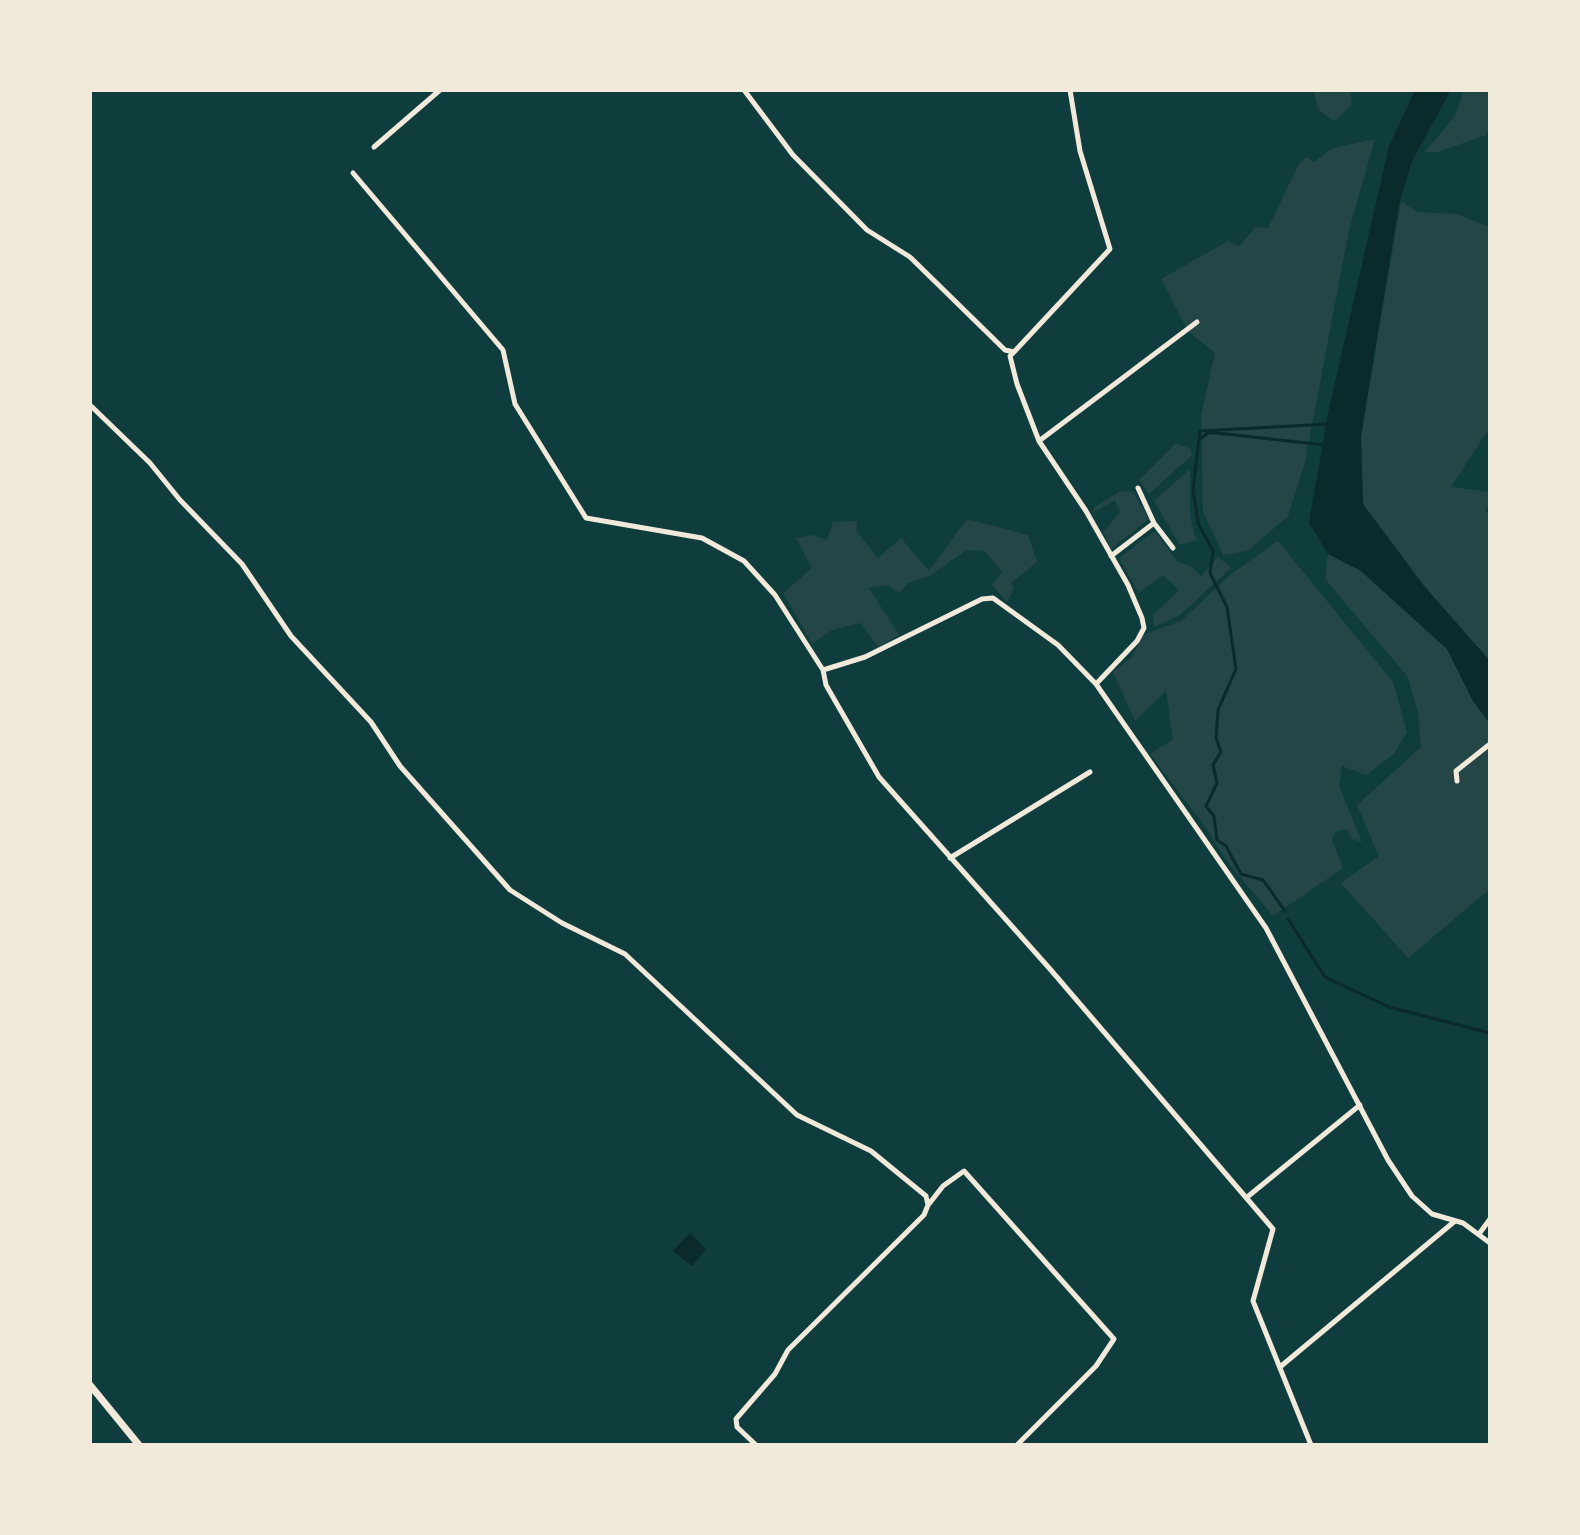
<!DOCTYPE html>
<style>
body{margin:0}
#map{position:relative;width:1580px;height:1535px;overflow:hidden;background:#0f3d3e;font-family:"Noto Serif",serif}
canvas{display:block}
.frame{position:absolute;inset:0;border:92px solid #f1e9da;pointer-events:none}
</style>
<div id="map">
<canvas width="1580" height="1535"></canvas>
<div class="frame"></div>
</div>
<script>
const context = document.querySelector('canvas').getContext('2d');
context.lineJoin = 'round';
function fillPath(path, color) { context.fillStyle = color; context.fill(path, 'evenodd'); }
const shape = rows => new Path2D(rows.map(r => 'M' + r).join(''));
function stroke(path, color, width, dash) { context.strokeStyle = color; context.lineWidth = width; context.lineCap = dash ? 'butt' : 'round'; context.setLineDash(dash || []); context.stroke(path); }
const green = shape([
 [1314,90,1350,90,1352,105,1334,121,1318,109],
 [1464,90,1490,90,1490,127,1486,135,1438,152,1425,152,1455,116],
 [1375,139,1349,230,1305,462,1288,516,1248,551,1223,555,1203,511,1201,416,1215,353,1188,331,1161,279,1228,241,1239,246,1256,227,1268,228,1299,164,1306,157,1314,162,1333,148],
 [1401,201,1417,212,1456,214,1490,227,1490,427,1451,487,1490,492,1490,504,1485,510,1490,516,1490,661,1424,586,1363,504,1361,436],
 [1176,443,1191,449,1192,455,1149,494,1139,480],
 [1190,469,1190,516,1196,540,1180,545,1154,501],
 [1120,491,1133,492,1149,519,1111,549,1103,532,1120,512,1115,500,1092,513,1094,508],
 [967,519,1028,535,1037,562,1011,583,1014,589,1007,602,992,585,1002,572,985,551,966,550,930,576,908,583,899,593,887,585,869,588,899,635,878,647,861,623,832,630,812,644,783,593,812,568,796,538,811,535,827,540,833,522,857,521,856,531,878,558,901,538,929,571],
 [1155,531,1178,562,1192,567,1201,576,1218,557,1231,568,1180,615,1154,627,1153,615,1179,590,1163,575,1139,593,1119,558],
 [1278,541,1393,682,1407,732,1394,754,1366,775,1342,766,1339,786,1362,842,1352,839,1347,829,1335,832,1332,840,1343,868,1273,916,1225,859,1207,829,1150,754,1173,739,1166,691,1135,721,1113,672,1131,658,1143,635,1181,621,1231,574],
 [1328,554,1361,571,1447,649,1473,701,1490,724,1490,889,1408,958,1341,883,1379,856,1357,805,1421,747,1418,713,1408,677,1325,579]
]);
const water = shape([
 [1415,90,1451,90,1412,161,1399,204,1361,436,1363,504,1424,586,1490,661,1490,724,1473,701,1447,649,1361,571,1328,554,1309,523,1328,413,1389,146],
 [690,1233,706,1249,692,1266,673,1251]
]);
const stream = shape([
 [1199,440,1208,433,1217,433,1324,445],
 [1285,911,1263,880,1241,874,1226,846,1217,840,1214,816,1206,806,1217,783,1213,765,1221,752,1216,738,1218,710,1236,669,1227,607,1210,573,1213,551,1198,523,1193,489,1200,431,1329,424],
 [1288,919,1325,977,1389,1007,1490,1033]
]);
const minor = shape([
 [744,90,793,155,867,230,910,257,1005,350,1014,352,1010,356,1017,384,1039,441,1086,511,1128,585,1142,618,1144,628,1137,641,1096,684],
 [374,147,440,90],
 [353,173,503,350,515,404,586,518,702,538,744,561,775,595,823,670,826,685,879,777,1050,969,1273,1229,1253,1301,1311,1445],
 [1014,352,1110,249,1080,151,1070,90],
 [90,405,150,463,180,500,242,564,291,636,371,722,400,766,510,890,562,923,625,954,797,1115,871,1151,926,1196,928,1205,924,1215,788,1350,775,1374,736,1419,737,1427,756,1445],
 [1039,441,1197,322],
 [1154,523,1173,548],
 [1111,556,1154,523,1138,488],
 [823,670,865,657,982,599,993,598,1058,645,1096,684,1266,928,1388,1160,1412,1196,1432,1214,1463,1223,1490,1243],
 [1457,781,1456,771,1490,744],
 [950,858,1090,772],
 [1246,1198,1360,1105],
 [929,1204,943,1186,964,1171,1114,1339,1096,1366,1017,1445],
 [1479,1234,1490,1219],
 [1280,1367,1455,1221]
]);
const secondary = shape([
 [90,1385,139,1445]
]);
fillPath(green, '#244646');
fillPath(water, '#0a2a2b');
stroke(stream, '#0a2a2b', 3);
stroke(minor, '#f1e9da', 5);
stroke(secondary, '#f1e9da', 7);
</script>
